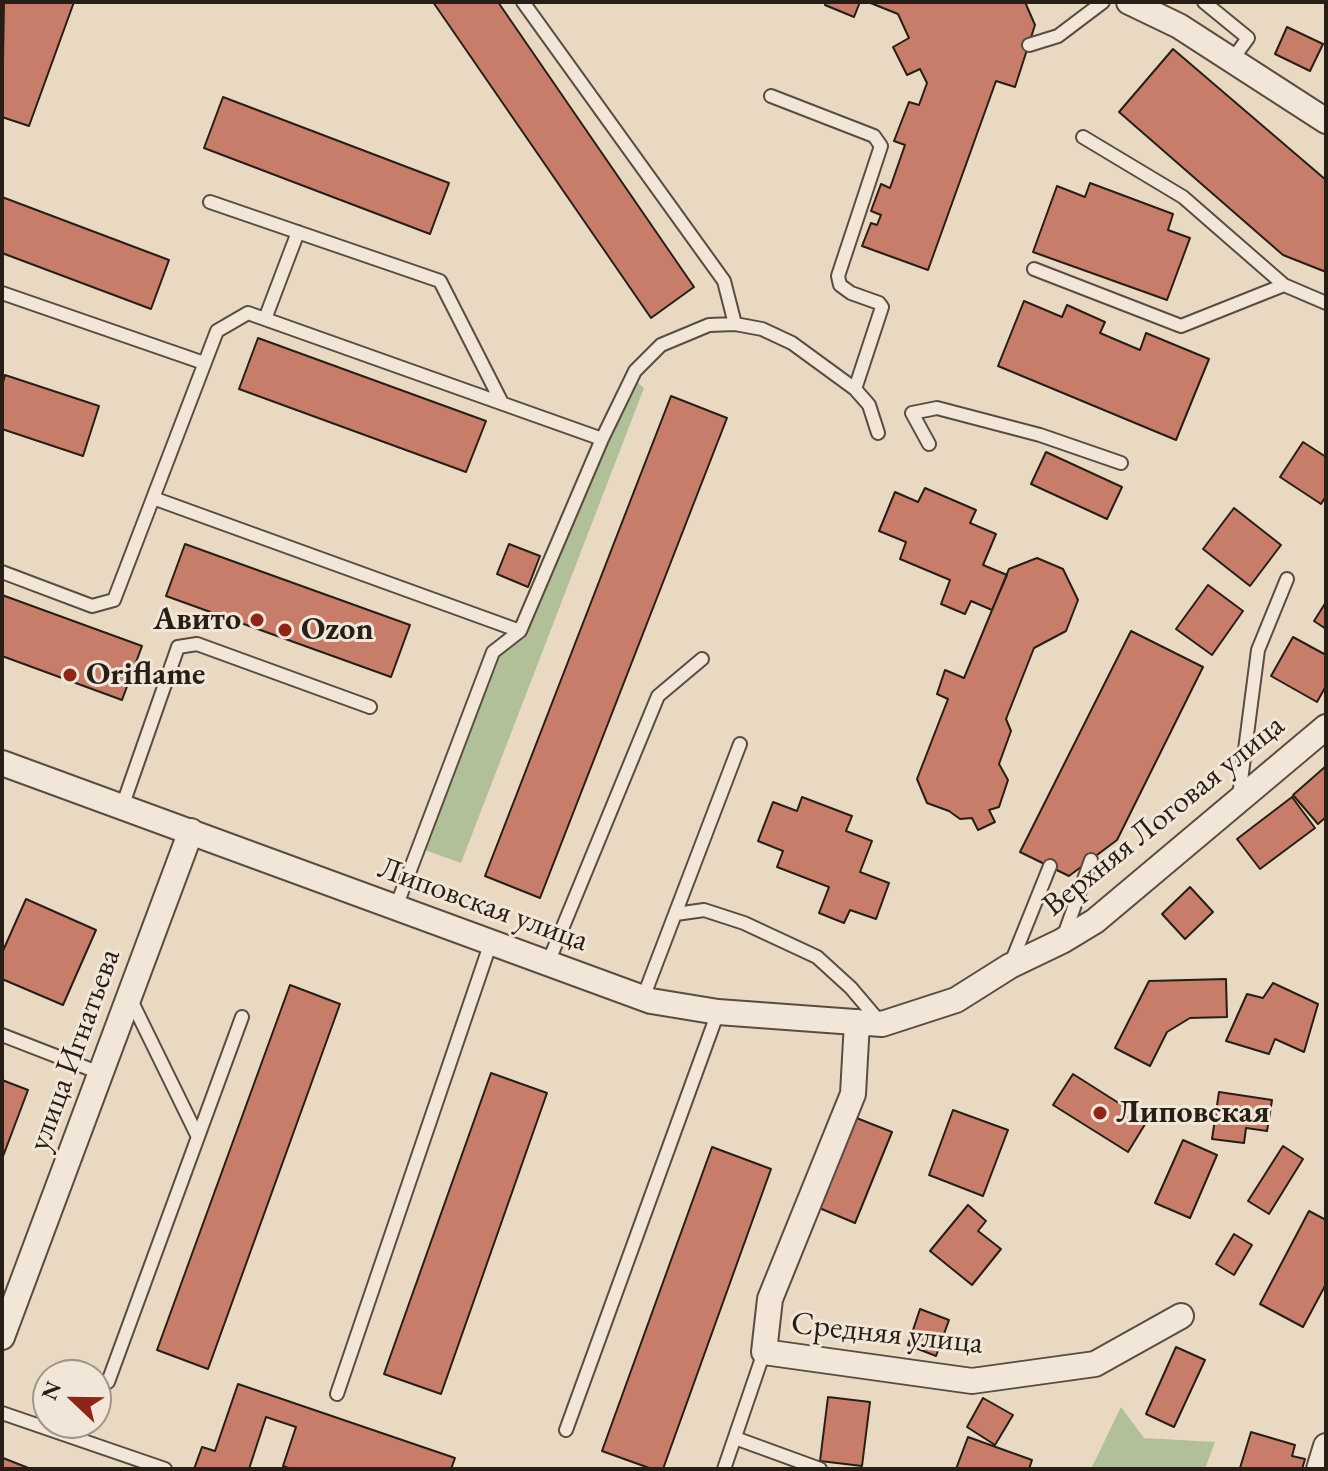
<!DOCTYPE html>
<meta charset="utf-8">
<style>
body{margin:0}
#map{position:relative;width:1328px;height:1471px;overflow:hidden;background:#e9d9c2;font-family:"EB Garamond",serif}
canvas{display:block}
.frame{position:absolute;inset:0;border:4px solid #271e15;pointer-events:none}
.north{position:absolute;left:32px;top:1359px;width:80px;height:80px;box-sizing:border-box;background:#f1e6d7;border:2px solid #a09689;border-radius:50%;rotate:292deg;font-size:22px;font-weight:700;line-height:32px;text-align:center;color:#271e15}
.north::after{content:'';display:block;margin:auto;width:28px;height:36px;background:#8f2418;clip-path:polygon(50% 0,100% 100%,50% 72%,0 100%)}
</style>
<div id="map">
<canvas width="1328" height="1471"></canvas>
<div class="frame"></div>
<div class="north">N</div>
</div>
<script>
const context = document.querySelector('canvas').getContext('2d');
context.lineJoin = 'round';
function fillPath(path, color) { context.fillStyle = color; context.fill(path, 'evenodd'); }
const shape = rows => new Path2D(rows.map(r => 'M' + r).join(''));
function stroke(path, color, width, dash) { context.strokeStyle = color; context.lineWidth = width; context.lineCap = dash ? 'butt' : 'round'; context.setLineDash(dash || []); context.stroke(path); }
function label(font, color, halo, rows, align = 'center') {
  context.font = font + ' "EB Garamond",serif'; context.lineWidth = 6; context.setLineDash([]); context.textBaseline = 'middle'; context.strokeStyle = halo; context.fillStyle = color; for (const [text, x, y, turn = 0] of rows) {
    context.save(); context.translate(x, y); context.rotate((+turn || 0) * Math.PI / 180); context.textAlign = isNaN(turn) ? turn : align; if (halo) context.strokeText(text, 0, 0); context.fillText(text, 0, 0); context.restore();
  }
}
const green = shape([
 [636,381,644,388,461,863,425,850,498,657,525,637,607,441],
 [1121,1407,1144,1438,1215,1442,1205,1469,1091,1469]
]);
const building = shape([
 [4,2,74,2,29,126,2,117,4,2],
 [433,2,498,2,694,287,651,318,433,2],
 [826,2,860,2,854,17,825,5,826,2],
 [868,2,1025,2,1035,25,1015,87,996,81,928,270,862,246,871,223,877,225,881,215,871,211,881,184,890,188,905,145,894,141,909,102,919,105,927,83,920,69,907,75,893,47,909,38,898,14,868,2],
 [1287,27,1323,44,1310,71,1275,54,1287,27],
 [1173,49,1326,180,1326,272,1283,255,1119,112,1173,49],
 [223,97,449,183,430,234,204,148,223,97],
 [1090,183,1173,214,1168,230,1190,238,1167,300,1033,252,1057,186,1085,197,1090,183],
 [2,197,169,260,151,309,2,253,2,197],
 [1024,301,1062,317,1067,305,1105,322,1100,333,1140,350,1146,333,1209,359,1176,440,998,366,1024,301],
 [258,338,486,421,466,472,239,389,258,338],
 [5,375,99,406,83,456,2,429,2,386,5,375],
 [671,396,727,418,540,898,485,876,671,396],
 [1303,442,1326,457,1326,496,1321,504,1280,477,1303,442],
 [1046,452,1122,487,1107,519,1031,484,1046,452],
 [925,488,976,510,970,523,996,534,983,565,1007,575,992,610,971,601,965,614,941,604,950,580,900,559,906,542,879,531,895,492,918,502,925,488],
 [1234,508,1281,545,1250,586,1203,549,1234,508],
 [185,544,410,625,391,677,166,596,185,544],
 [509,544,540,556,528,587,497,574,509,544],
 [1037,558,1063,569,1078,600,1066,631,1034,648,1006,719,1011,731,999,764,1008,780,999,807,989,810,995,822,978,830,972,818,960,819,949,811,927,803,917,779,948,699,937,694,945,670,964,678,1009,569,1037,558],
 [1208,585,1243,611,1212,655,1176,629,1208,585],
 [2,595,142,646,122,700,2,656,2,595],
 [1326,602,1326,629,1314,621,1326,602],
 [1131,631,1203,667,1117,840,1069,876,1020,852,1131,631],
 [1293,637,1326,655,1326,686,1317,702,1271,676,1293,637],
 [1326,766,1326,817,1318,824,1293,795,1326,766],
 [802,797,852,816,846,831,872,841,860,872,889,883,876,919,850,910,844,923,819,913,829,887,777,867,783,851,758,841,773,802,797,811,802,797],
 [1292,797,1315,828,1260,869,1237,839,1292,797],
 [1190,887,1213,912,1185,939,1162,914,1190,887],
 [26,899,96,930,63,1005,2,979,2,953,26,899],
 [1226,979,1227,1017,1190,1018,1167,1032,1150,1066,1115,1048,1149,981,1226,979],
 [1273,983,1318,1004,1304,1052,1275,1039,1269,1054,1226,1041,1247,994,1263,998,1273,983],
 [290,985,340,1004,208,1369,157,1350,290,985],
 [491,1073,547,1093,441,1394,384,1374,491,1073],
 [1073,1074,1147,1121,1128,1152,1053,1105,1073,1074],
 [2,1080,28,1090,2,1159,2,1080],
 [1219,1092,1272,1100,1267,1131,1246,1128,1244,1143,1212,1139,1219,1092],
 [953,1110,1008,1130,983,1196,929,1175,953,1110],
 [854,1117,892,1132,855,1223,817,1207,854,1117],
 [1183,1140,1217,1155,1190,1218,1155,1203,1183,1140],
 [1283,1146,1303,1159,1269,1214,1248,1201,1283,1146],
 [712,1147,771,1169,663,1469,652,1469,602,1451,712,1147],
 [968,1205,986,1221,978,1231,1001,1249,972,1285,930,1251,968,1205],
 [1309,1211,1326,1220,1326,1284,1303,1327,1260,1304,1309,1211],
 [1234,1234,1252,1245,1234,1275,1216,1264,1234,1234],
 [920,1309,949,1320,936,1356,908,1345,920,1309],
 [1176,1347,1205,1360,1174,1427,1146,1414,1176,1347],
 [238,1384,455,1458,451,1469,291,1469,283,1466,296,1427,266,1417,249,1469,194,1469,202,1447,215,1451,238,1384],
 [828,1397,870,1402,862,1466,820,1461,828,1397],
 [983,1398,1013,1415,995,1445,967,1427,983,1398],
 [1251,1432,1295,1445,1292,1456,1305,1459,1302,1469,1240,1468,1251,1432],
 [968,1437,1032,1460,1029,1469,956,1469,968,1437],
 [3,1458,31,1469,2,1469,3,1458]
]);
const service = shape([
 [523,2,724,281,735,324],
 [1204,2,1248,38,1232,60],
 [1029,45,1058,36,1103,2],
 [771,96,874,136,881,146,838,276,840,285,851,293,879,303,882,307,855,389],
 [1083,137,1183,197,1284,285],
 [210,202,440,281,501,401],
 [1034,269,1181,326,1284,285,1326,303],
 [2,293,204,363],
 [265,319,298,232],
 [929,444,912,413,937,408,1040,435,1121,463],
 [153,498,520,631],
 [2,572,92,606,114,600,217,331,248,313,602,439],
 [1239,796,1258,650,1287,579],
 [122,807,178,647,197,644,370,707],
 [396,907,493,652,520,631,602,439,635,371,661,345,709,325,735,324,762,329,792,343,855,389,869,405,878,433],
 [676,914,704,910,744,923,817,957,851,988,879,1021],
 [1063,938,1091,860],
 [548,963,658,696,702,659],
 [1011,963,1050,866],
 [129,996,198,1137],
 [643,998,740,744],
 [2,1035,100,1073],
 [108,1382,242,1017],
 [337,1394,491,942],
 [2,1413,165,1469],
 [566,1430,718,1012],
 [735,1438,820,1469],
 [724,1469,764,1352]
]);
const minor = shape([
 [1129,2,1179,26,1326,121],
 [2,763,651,1001,718,1012,882,1024,956,1000,1010,966,1062,941,1095,921,1326,727],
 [857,1022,853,1094,770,1299,764,1352,972,1381,1095,1364,1181,1316],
 [2,1337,191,831],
 [1319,1469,1326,1446]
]);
const markers = [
 [257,620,8,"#8f2418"],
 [285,630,8,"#8f2418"],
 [70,675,8,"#8f2418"],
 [1100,1113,8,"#8f2418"]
];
const poiNames = [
 ["Авито",241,620,"right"],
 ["Ozon",301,630],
 ["Oriflame",86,675],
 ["Липовская",1116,1113]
];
const streetNames = [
 ["Верхняя Логовая улица",1164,816,-39],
 ["Липовская улица",483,905,20],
 ["улица Игнатьева",75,1050,-70],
 ["Средняя улица",887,1334,6]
];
fillPath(green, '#b1c098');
fillPath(building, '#c87d6a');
stroke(building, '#271e15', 2);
stroke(service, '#584d40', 16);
stroke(minor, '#584d40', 28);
stroke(service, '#f1e6d7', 12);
stroke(minor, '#f1e6d7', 24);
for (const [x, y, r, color] of markers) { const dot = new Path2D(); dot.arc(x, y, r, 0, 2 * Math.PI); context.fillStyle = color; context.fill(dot); stroke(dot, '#f1e6d7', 3); }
label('bold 32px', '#271e15', '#f1e6d7', poiNames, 'left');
label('32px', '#271e15', '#f1e6d7', streetNames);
</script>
